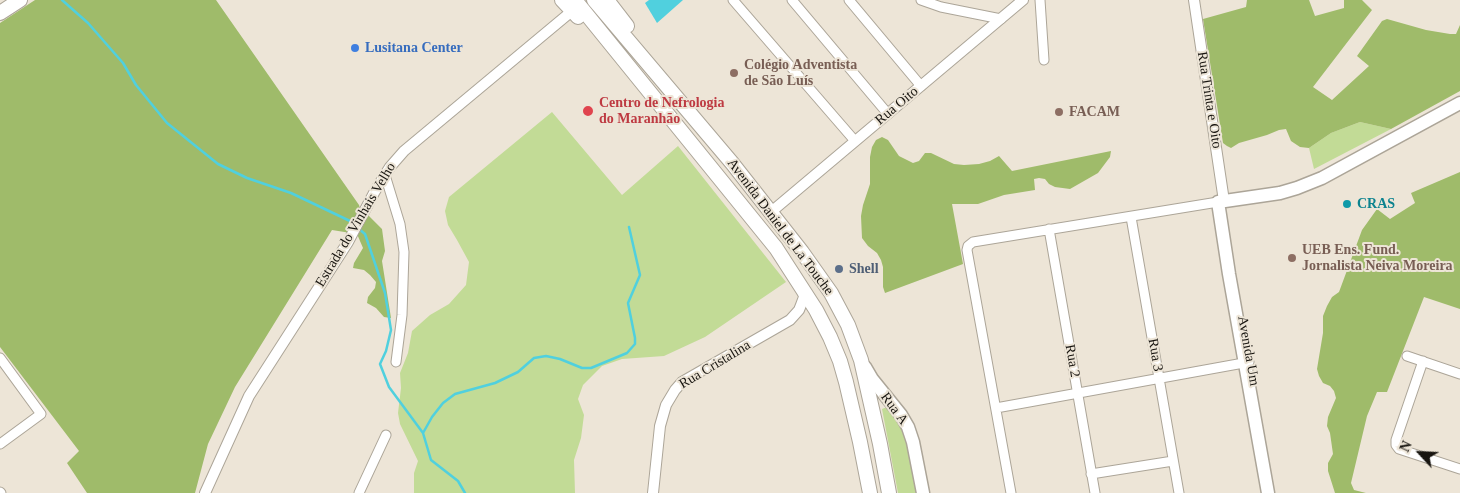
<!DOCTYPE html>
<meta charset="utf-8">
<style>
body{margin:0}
#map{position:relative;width:1460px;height:493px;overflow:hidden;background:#ede5d7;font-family:Georgia,serif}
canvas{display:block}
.north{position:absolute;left:1395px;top:428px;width:50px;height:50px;-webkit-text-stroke:4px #ede5d7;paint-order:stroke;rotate:295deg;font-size:14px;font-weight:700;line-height:20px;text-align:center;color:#181510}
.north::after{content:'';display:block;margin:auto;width:18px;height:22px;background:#181510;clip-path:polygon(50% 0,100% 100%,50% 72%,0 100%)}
</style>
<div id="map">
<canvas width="1460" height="493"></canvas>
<div class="north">N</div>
</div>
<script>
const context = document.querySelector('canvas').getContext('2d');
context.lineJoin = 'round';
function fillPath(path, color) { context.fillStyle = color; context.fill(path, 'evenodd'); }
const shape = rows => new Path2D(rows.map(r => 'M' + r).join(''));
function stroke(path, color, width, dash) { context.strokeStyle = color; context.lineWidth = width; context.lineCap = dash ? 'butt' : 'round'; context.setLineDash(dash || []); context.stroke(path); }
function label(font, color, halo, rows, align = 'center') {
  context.font = font + ' Georgia,serif'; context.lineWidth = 4; context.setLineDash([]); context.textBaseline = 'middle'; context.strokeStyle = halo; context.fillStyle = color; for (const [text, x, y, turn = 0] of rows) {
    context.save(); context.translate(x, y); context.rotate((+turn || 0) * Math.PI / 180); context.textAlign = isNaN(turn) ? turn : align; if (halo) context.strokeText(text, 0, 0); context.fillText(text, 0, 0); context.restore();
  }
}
const green = shape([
 [552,112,622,195,678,146,786,282,705,337,664,356,622,359,602,366,583,385,578,399,584,415,581,438,574,460,575,493,414,493,414,473,418,461,400,424,398,413,401,388,400,373,408,353,412,331,430,315,449,304,466,285,469,262,457,240,448,225,445,211,449,197],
 [1360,122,1391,129,1314,169,1309,148,1331,133],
 [887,407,893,408,906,436,917,493,898,493,882,409]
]);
const forest = shape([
 [35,0,216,0,359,205,361,212,369,216,382,229,385,251,382,261,391,318,384,317,376,308,367,303,368,297,375,288,376,282,370,275,364,270,353,268,354,263,363,248,357,234,332,230,235,387,208,444,195,493,87,493,67,463,79,451,0,347,0,23],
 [1247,0,1309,0,1315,16,1344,8,1344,0,1362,0,1372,10,1313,87,1332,100,1369,66,1357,56,1382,21,1387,19,1426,30,1450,34,1456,34,1460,25,1460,91,1391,129,1360,122,1331,133,1309,148,1300,147,1291,141,1286,129,1279,130,1267,135,1239,143,1231,148,1227,146,1223,143,1203,19,1246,7],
 [882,137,888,140,899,156,913,163,919,161,925,153,931,153,954,164,964,165,979,164,990,161,999,156,1012,171,1111,151,1110,157,1098,173,1070,189,1055,187,1049,184,1045,179,1039,178,1034,179,1035,190,1004,195,978,204,952,204,963,264,885,293,883,287,883,267,881,260,877,253,868,246,862,238,861,216,863,205,870,184,870,157,872,147,876,140],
 [1460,172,1460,309,1424,297,1387,392,1377,392,1367,416,1351,483,1354,490,1366,493,1335,493,1328,471,1328,463,1333,454,1330,433,1327,426,1328,417,1336,398,1334,391,1330,386,1323,383,1319,376,1317,369,1323,333,1323,316,1327,306,1332,297,1339,292,1362,230,1377,209,1390,219,1415,203,1411,193]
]);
const water = shape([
 [649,0,683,0,657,23,645,3]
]);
const stream = shape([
 [62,0,88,23,123,63,136,85,167,123,218,164,247,178,291,193,350,221,355,225],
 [359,229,365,234,385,293,391,330,386,351,380,364,389,387,423,433,431,460,458,481,465,493],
 [423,433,432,417,443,403,455,394,495,383,518,372,534,358,546,356,560,359,582,368,591,368,627,353,635,344,635,338,628,303,640,275,629,227]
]);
const minor = shape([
 [733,0,855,141],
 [792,0,888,114],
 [849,0,921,86],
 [921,0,941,7,1001,19],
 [1040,0,1044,60],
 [385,175,400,224,404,252,402,315,396,362],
 [1131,217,1179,493],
 [1049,229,1095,493],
 [1407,356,1460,374],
 [0,358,41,414,0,444],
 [1423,361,1396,440,1396,445,1399,449,1460,469],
 [996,408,1249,362],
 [1091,474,1173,461],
 [0,492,1,493],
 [359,493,386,435],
 [1011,493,967,250,968,246,973,242,1218,202]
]);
const tertiary = shape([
 [1194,0,1224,201],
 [771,212,1023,0],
 [205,493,249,396,348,242,375,191,390,167,404,151,572,11],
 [653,493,660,426,666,405,675,390,682,382,790,320,799,310,801,305,804,297,803,290]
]);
const secondary = shape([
 [865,367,872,379,901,415,908,427,913,442,923,493],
 [1268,493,1229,274,1218,202,1280,193,1297,188,1322,178,1460,103]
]);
const primary = shape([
 [562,0,578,17],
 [575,0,776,248,816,310,830,337,840,361,846,382,860,442,870,493],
 [594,0,732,163,802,252,831,293,848,325,861,360,880,444,889,493],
 [607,0,627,26],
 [0,13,20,0]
]);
const markers = [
 [355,48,5,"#3f7fe0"],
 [734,73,5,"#8d6e63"],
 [588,111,6,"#e0444e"],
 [1059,112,5,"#8d6e63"],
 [1347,204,5,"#0f9aa8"],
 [1292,258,5,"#8d6e63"],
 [839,269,5,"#5c6f8a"]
];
const shopNames = [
 ["Lusitana Center",365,48]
];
const educationNames = [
 ["Colégio Adventista",744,65],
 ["de São Luís",744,81],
 ["FACAM",1069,112],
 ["UEB Ens. Fund.",1302,250],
 ["Jornalista Neiva Moreira",1302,266]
];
const streetNames = [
 ["Rua Trinta e Oito",1209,100,81],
 ["Rua Oito",897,106,-40],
 ["Estrada do Vinhais Velho",356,225,-59],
 ["Avenida Daniel de La Touche",780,227,53],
 ["Avenida Um",1248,351,80],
 ["Rua 3",1155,355,80],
 ["Rua 2",1072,361,80],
 ["Rua Cristalina",715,365,-31],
 ["Rua A",894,409,54]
];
const healthNames = [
 ["Centro de Nefrologia",599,103],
 ["do Maranhão",599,119]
];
const cultureNames = [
 ["CRAS",1357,204]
];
const serviceNames = [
 ["Shell",849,269]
];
fillPath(green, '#c2db96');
fillPath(forest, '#9fbb6a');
fillPath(water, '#50d0de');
stroke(stream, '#50d0de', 2.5);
stroke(minor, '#aca598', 11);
stroke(tertiary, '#aca598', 12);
stroke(secondary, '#aca598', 15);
stroke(primary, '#aca598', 16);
stroke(minor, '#fff', 9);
stroke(tertiary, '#fff', 10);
stroke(secondary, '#fff', 12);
stroke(primary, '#fff', 14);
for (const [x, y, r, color] of markers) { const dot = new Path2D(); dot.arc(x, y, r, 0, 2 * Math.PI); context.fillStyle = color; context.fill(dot); stroke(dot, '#ede5d7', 2); }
label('bold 14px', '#366cbe', '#ede5d7', shopNames, 'left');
label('bold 14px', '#785e54', '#ede5d7', educationNames, 'left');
label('14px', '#181510', '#ede5d7', streetNames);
label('bold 14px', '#be3a42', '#ede5d7', healthNames, 'left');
label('bold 14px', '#0d838f', '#ede5d7', cultureNames, 'left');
label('bold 14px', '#4e5e75', '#ede5d7', serviceNames, 'left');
</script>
